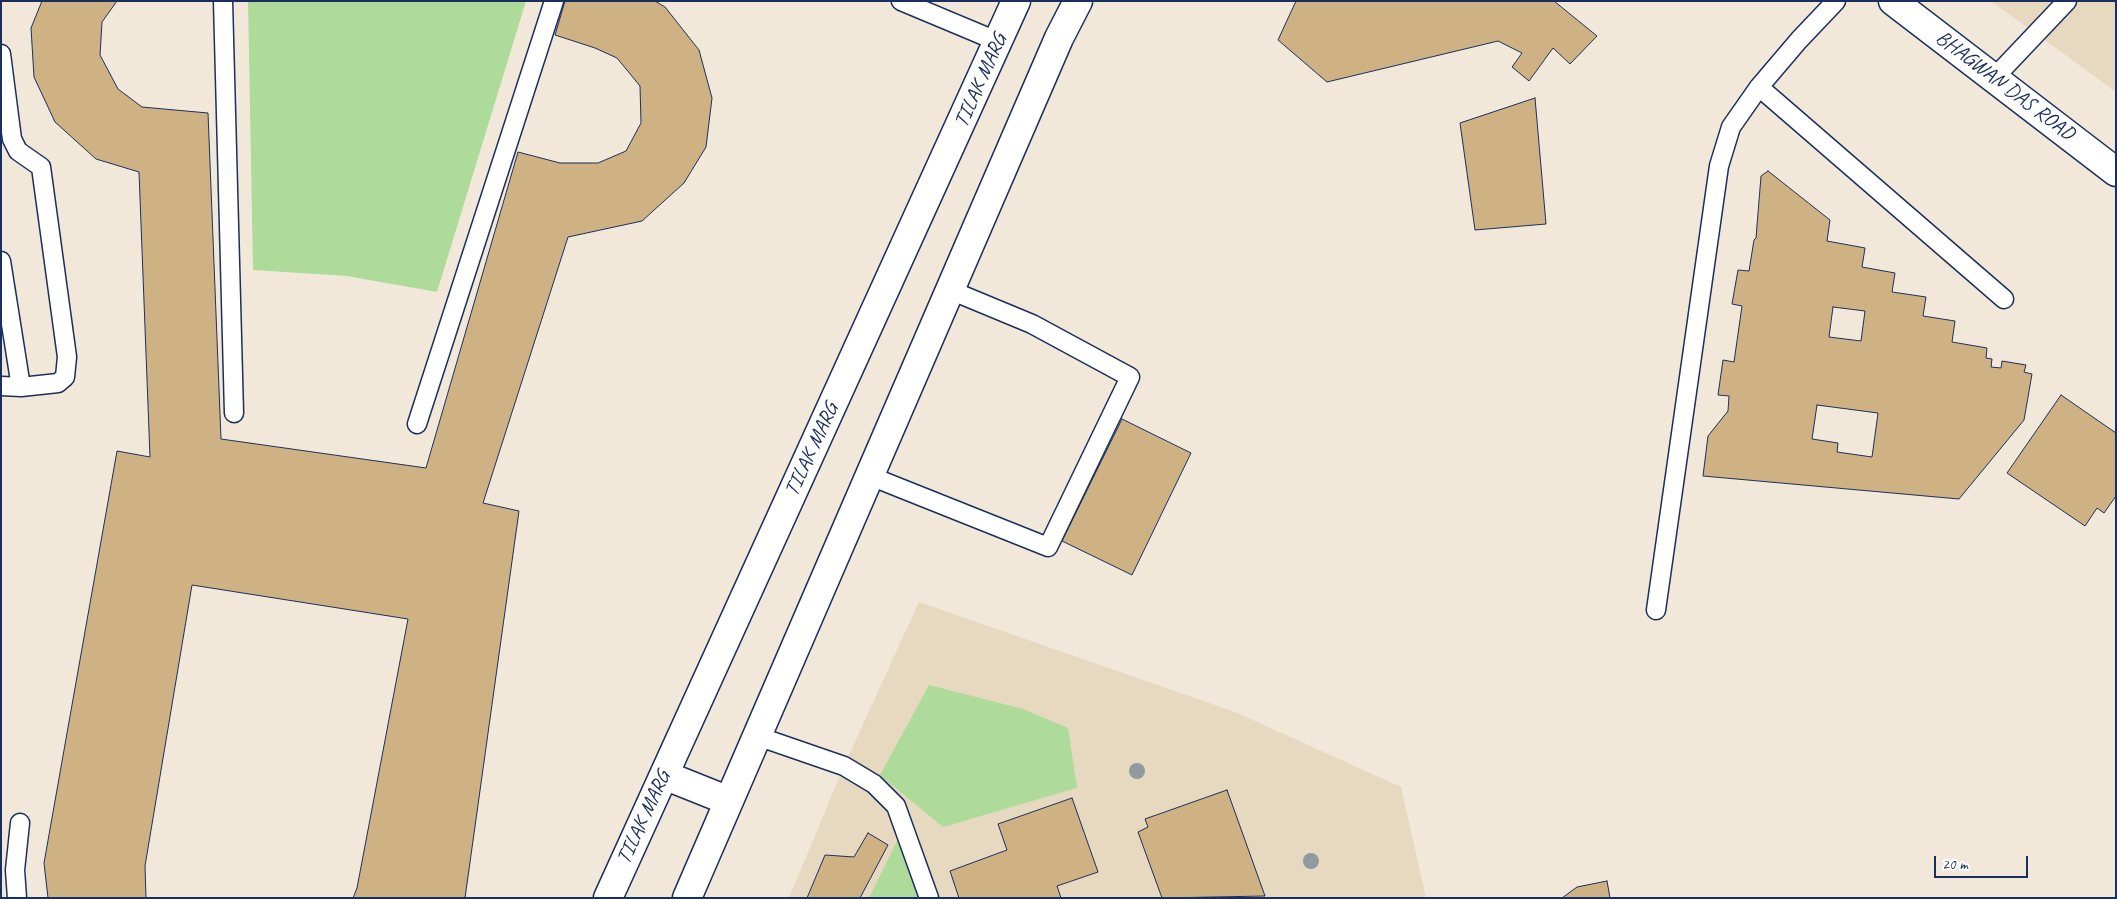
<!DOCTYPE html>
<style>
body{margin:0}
#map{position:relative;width:2117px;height:899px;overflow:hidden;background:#f1e8da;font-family:Caveat,sans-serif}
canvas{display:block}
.frame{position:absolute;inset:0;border:2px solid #1b2f5e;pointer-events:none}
.scale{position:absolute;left:1934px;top:856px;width:94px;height:22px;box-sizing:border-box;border:2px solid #1b2f5e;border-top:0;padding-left:6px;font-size:15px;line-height:18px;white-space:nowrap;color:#1b2f5e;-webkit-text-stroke:4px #fff;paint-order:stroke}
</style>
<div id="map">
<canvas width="2117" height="899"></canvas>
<div class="frame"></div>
<div class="scale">20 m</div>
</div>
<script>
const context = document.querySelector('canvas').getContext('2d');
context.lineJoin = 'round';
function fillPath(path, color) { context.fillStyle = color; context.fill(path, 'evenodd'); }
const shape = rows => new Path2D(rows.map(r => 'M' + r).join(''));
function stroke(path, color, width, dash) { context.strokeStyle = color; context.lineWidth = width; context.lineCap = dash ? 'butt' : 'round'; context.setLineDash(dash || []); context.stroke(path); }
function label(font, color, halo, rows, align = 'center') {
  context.font = font + ' Caveat,sans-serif'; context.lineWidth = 4.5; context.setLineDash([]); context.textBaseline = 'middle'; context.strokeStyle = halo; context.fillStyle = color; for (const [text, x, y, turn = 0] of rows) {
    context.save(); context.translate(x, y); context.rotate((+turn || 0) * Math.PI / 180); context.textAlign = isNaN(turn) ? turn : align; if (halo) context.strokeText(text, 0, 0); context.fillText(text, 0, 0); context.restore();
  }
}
const built = shape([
 [1991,1,2116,1,2116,92,2090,73],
 [919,602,1235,712,1401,787,1426,898,789,898,844,766]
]);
const green = shape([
 [248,1,526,1,437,292,347,276,253,270],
 [929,685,1023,709,1068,728,1077,788,943,827,880,775],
 [898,839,918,898,869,898]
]);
const building = shape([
 [42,1,117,1,102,22,100,55,118,89,142,107,208,113,221,439,426,468,518,152,560,163,598,163,626,151,641,123,640,86,617,58,595,48,555,35,565,1,655,1,665,7,699,50,712,98,706,147,684,183,642,221,568,237,483,503,519,511,465,898,353,898,357,888,408,619,192,585,145,866,146,898,48,898,44,863,117,451,150,457,139,172,96,159,55,122,34,77,31,28,42,1],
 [1296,1,1554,1,1597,36,1570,64,1553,48,1529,81,1512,67,1522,53,1498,41,1327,82,1278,40,1296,1],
 [1535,98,1546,224,1475,230,1460,123,1535,98],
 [1768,171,1830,220,1827,241,1865,248,1862,267,1895,273,1892,292,1926,297,1923,316,1955,321,1952,342,1987,348,1986,358,1992,359,1991,367,2001,368,2002,361,2026,365,2024,372,2032,374,2024,420,1959,499,1703,476,1708,436,1728,411,1729,396,1718,395,1723,360,1734,362,1742,306,1732,304,1738,270,1749,271,1754,240,1756,238,1761,176,1768,171],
 [1833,307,1865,311,1861,341,1829,337,1833,307],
 [1817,405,1878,413,1872,457,1837,452,1838,443,1812,439,1817,405],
 [2061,395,2116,433,2116,496,2104,513,2097,508,2085,526,2007,473,2061,395],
 [1122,419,1191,453,1132,575,1062,541,1122,419],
 [1227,790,1265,896,1162,898,1138,832,1148,827,1145,819,1227,790],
 [1072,798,1098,872,1057,886,1061,898,959,898,950,871,1007,850,998,824,1072,798],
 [868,833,888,845,860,898,807,898,825,855,854,857,868,833],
 [1607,881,1610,898,1562,898,1577,887,1607,881]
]);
const service = shape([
 [223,1,234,413],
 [901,1,999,42],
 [1,54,12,139,18,151,41,167,67,357,65,377,58,383,21,387,1,386],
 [1994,78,2067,1],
 [1759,87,2004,299],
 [1,261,21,387],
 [417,424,554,1],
 [870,476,1048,547,1130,377,1032,324,950,290],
 [1656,610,1719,166,1731,127,1759,87,1799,40,1836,1],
 [757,736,844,766,874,784,896,806,929,898],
 [17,898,15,870,20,823]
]);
const secondary = shape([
 [1893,1,2116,172],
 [664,775,729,801],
 [608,898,1016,1],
 [687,898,1059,38,1078,1]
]);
const trees = [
 [1137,771],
 [1311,861]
];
const streetNames = [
 ["TILAK MARG",981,81,-66],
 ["BHAGWAN DAS ROAD",2005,86,37],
 ["TILAK MARG",812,450,-65],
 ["TILAK MARG",644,818,-65]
];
fillPath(built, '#e7d8c0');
fillPath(green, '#aedb9a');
fillPath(building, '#cfb283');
stroke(building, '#1b2f5e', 1);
stroke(service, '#1b2f5e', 21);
stroke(secondary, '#1b2f5e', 31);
stroke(service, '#fff', 18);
stroke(secondary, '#fff', 28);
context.fillStyle = '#909a9e';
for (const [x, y] of trees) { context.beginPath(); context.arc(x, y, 8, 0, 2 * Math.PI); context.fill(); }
label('21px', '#1b2f5e', '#fff', streetNames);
</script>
